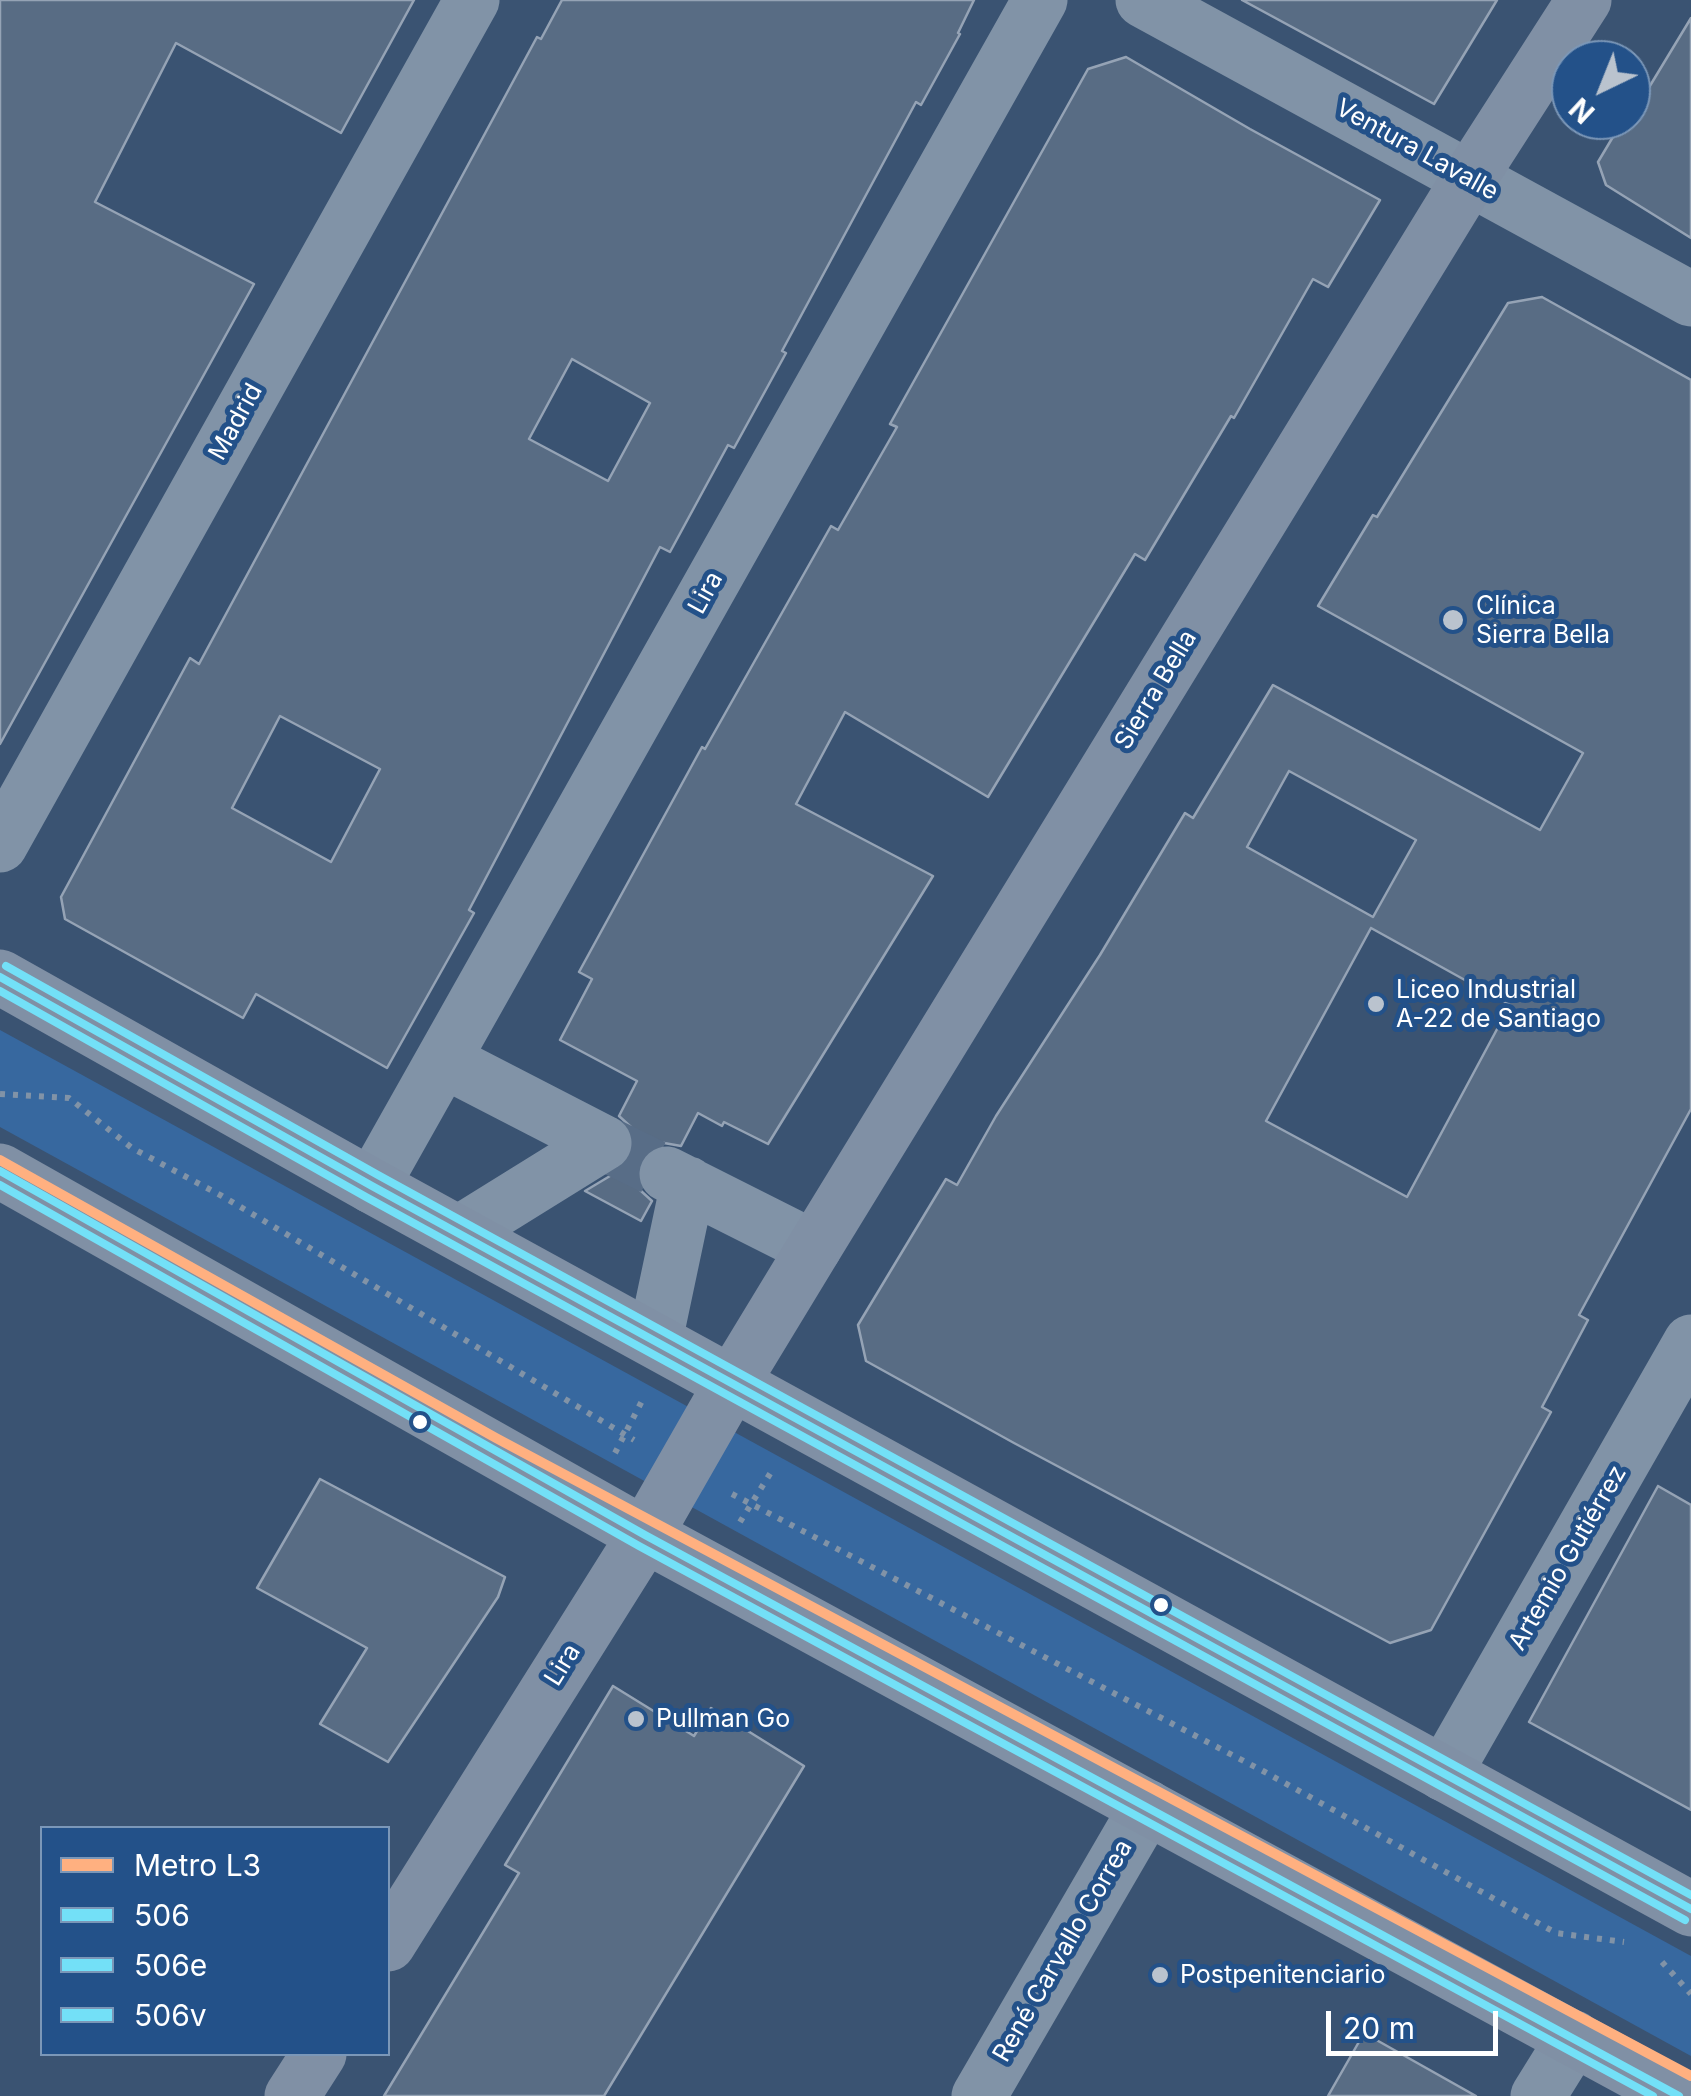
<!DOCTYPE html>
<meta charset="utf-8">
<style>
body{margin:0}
#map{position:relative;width:1691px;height:2096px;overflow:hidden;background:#3a5372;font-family:Inter,sans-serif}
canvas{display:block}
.legend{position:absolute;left:40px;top:1826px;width:350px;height:230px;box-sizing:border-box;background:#235189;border:2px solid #7b97b8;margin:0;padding:12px 18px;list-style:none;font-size:30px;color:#fff}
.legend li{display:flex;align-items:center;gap:20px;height:50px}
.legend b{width:50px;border:2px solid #7b97b8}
.north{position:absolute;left:1551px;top:40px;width:100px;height:100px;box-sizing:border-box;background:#235189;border:2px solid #7b97b8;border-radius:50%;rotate:223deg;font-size:28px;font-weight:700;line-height:40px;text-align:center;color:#fff}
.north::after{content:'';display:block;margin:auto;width:35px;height:45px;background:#bac3ce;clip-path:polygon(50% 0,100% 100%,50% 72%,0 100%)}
.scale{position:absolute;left:1326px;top:2011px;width:172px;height:45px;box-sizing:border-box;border:5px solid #fff;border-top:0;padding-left:12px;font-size:30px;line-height:35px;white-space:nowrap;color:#fff;-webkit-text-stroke:8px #235189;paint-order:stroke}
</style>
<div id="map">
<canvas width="1691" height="2096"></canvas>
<ul class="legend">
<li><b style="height:12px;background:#ffb080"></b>Metro L3</li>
<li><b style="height:12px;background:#73e0f7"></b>506</li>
<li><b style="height:12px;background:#73e0f7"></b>506e</li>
<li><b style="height:12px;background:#73e0f7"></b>506v</li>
</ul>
<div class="north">N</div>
<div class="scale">20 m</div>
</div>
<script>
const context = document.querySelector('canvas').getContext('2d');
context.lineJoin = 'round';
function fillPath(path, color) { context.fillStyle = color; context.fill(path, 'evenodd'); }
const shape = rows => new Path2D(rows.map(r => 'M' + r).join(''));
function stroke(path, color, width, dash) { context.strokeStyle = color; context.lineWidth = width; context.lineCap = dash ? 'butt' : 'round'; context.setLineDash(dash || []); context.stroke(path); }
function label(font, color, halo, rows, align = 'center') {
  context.font = font + ' Inter,sans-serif'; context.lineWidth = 10; context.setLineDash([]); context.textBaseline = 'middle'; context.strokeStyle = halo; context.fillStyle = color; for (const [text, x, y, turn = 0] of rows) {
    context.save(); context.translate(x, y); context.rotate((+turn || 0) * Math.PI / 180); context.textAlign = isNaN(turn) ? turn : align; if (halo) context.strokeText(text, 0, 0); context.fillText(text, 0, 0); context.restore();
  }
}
const green = shape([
 [0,1030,1691,1956,1691,2056,0,1127]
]);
const building = shape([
 [0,0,414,0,341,133,176,43,95,202,254,284,0,744,0,0],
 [562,0,974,0,958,33,960,34,921,105,916,102,782,351,786,353,734,448,728,445,670,552,660,547,469,910,474,913,387,1068,256,994,243,1018,65,919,61,897,190,658,199,664,537,37,541,39,562,0],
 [572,359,650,403,608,481,529,439,572,359],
 [280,716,380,769,331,862,232,808,280,716],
 [1242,0,1497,0,1434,104,1242,0],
 [1691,18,1691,238,1606,185,1598,162,1623,120,1631,120,1631,107,1640,91,1645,94,1691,18],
 [1126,57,1250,129,1380,200,1328,287,1313,279,1234,418,1231,416,1145,560,1135,554,988,797,845,712,796,804,933,876,768,1144,724,1122,722,1126,698,1113,681,1146,664,1143,651,1147,640,1159,636,1177,640,1190,652,1201,641,1221,585,1191,620,1170,632,1157,635,1142,631,1127,619,1116,637,1081,560,1040,592,979,579,972,702,747,705,749,831,526,838,530,897,427,890,424,1088,69,1126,57],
 [1542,297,1691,380,1691,1109,1579,1315,1588,1320,1542,1407,1551,1412,1431,1630,1390,1643,1014,1443,866,1361,858,1325,946,1179,957,1185,996,1116,1100,955,1185,813,1193,818,1273,685,1540,830,1583,753,1318,606,1373,515,1377,517,1508,303,1542,297],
 [1289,771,1416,840,1373,917,1247,847,1289,771],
 [1371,928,1510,1005,1407,1197,1266,1121,1371,928],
 [320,1479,505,1577,498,1597,388,1762,320,1724,367,1648,257,1588,320,1479],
 [1658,1486,1691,1505,1691,1810,1529,1722,1658,1486],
 [613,1686,694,1736,711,1708,804,1766,604,2096,384,2096,519,1873,505,1865,613,1686],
 [1364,2033,1476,2096,1328,2096,1364,2033]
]);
const minorTunnel = shape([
 [604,1143,667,1174]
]);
const path = shape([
 [0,1094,69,1098,132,1148,222,1196,634,1440],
 [615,1453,644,1397],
 [732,1494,1263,1771,1556,1933,1624,1942],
 [740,1522,773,1469],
 [1662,1962,1691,1994]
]);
const minor = shape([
 [1143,0,1691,299],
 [0,845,472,0],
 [443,1060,604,1143],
 [667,1174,814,1248],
 [372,1186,1040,0],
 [459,1233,604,1143],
 [655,1340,688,1184],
 [1444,1774,1691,1342],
 [979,2096,1147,1807],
 [1538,2096,1574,2038]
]);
const major = shape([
 [0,977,372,1186,1691,1909],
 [0,1171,645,1535,1679,2096],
 [388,1944,645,1535,732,1383,814,1248,1469,179,1584,0],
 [292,2096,319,2054]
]);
const bus1 = shape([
 [0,977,372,1186,1691,1909],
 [0,1171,645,1535,1679,2096]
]);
const bus2 = shape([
 [0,991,366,1197,1685,1920],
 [0,1185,639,1546,1653,2096]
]);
const bus3 = shape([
 [6,966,378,1175,1691,1895]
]);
const metro1 = shape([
 [0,1160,496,1438,1691,2076]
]);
const markers = [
 [1453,620,12,"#bac3ce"],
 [1376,1004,10,"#bac3ce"],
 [420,1422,9,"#fff"],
 [1161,1605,9,"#fff"],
 [636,1719,10,"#bac3ce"],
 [1160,1975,10,"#bac3ce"]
];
const streetNames = [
 ["Ventura Lavalle",1417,150,29],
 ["Madrid",236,422,-61],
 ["Lira",706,593,-61],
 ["Sierra Bella",1156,690,-59],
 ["Artemio Gutiérrez",1568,1558,-60],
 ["Lira",563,1665,-58],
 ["René Carvallo Correa",1063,1951,-60]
];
const poiNames = [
 ["Clínica",1476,606],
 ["Sierra Bella",1476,635],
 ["Liceo Industrial",1396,990],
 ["A-22 de Santiago",1396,1019],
 ["Pullman Go",656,1719],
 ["Postpenitenciario",1180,1975]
];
fillPath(green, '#37689f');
fillPath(building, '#586c84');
stroke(building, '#95a3b5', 2.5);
stroke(minorTunnel, '#586d87', 55, [55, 28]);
stroke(path, '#8193a7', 6, [5, 8]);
stroke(minor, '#8193a7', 55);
stroke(major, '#8090a5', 55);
stroke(bus1, '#73e0f7', 8);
stroke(bus2, '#73e0f7', 8);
stroke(bus3, '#73e0f7', 8);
stroke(metro1, '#ffb080', 10);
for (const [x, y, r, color] of markers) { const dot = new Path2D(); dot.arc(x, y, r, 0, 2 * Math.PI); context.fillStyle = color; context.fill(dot); stroke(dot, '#235189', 4); }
label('25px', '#fff', '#235189', streetNames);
label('25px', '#fff', '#235189', poiNames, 'left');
</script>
